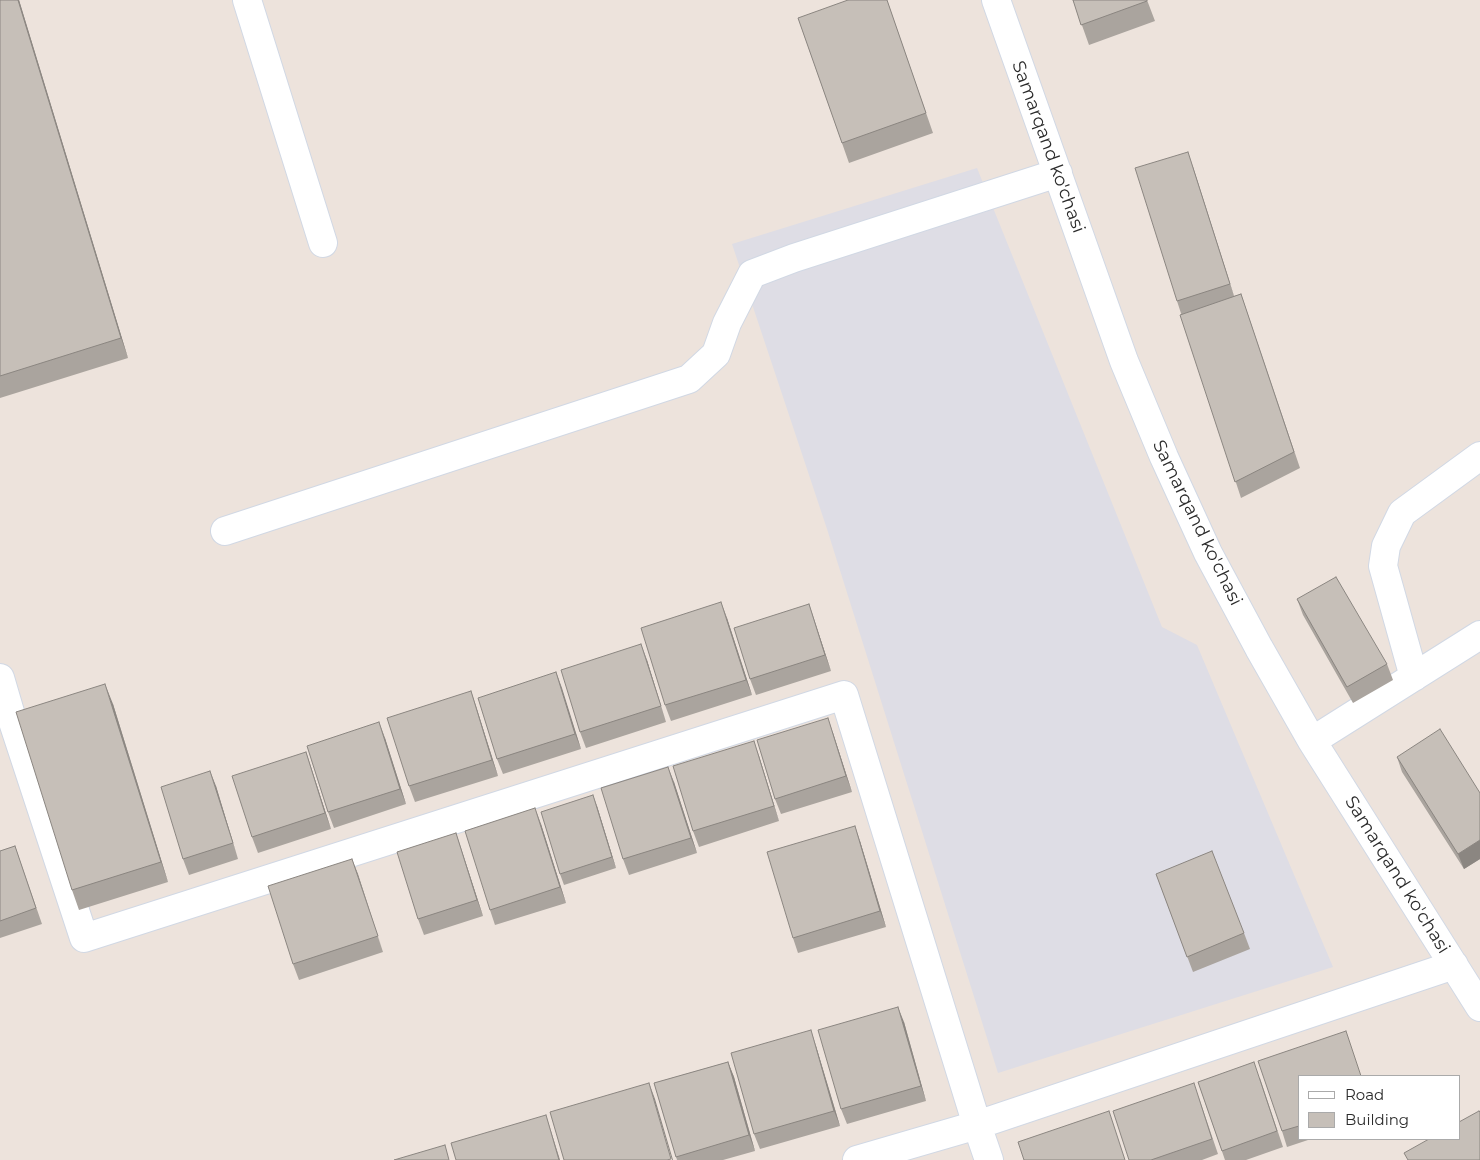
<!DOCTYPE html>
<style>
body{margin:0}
#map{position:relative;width:1480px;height:1160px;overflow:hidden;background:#ede3dc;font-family:Montserrat,sans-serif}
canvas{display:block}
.legend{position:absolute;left:1298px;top:1075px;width:162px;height:65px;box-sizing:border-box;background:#fff;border:1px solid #aaa;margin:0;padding:6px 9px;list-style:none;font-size:15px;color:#2b2b2b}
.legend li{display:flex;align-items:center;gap:10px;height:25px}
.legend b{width:25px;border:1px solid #aaa}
</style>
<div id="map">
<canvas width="1480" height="1160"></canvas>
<ul class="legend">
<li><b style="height:6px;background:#fff"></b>Road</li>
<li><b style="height:14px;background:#c6bfb8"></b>Building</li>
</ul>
</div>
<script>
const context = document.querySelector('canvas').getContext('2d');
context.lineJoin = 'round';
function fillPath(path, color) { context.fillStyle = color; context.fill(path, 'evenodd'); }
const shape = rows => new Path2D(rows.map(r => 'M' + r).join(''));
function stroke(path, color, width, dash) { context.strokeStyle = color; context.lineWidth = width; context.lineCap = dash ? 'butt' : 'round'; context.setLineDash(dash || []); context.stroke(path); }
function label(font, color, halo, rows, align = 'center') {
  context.font = font + ' Montserrat,sans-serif'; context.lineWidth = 4; context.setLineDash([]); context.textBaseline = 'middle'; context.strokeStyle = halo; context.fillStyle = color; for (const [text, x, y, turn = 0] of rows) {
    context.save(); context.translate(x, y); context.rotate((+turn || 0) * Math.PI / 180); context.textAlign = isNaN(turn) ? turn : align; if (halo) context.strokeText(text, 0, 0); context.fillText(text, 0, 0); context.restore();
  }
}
const industrial = shape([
 [977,168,1162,627,1197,645,1333,967,998,1073,827,529,732,244]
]);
const minor = shape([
 [247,0,323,243],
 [996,0,1124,361,1164,457,1208,553,1259,648,1312,741,1480,1007],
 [225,531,689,379,716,354,727,323,752,274,794,258,1058,173],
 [1414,677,1383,566,1386,546,1402,513,1480,456],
 [0,678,12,719,84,938,844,695,977,1125,989,1160],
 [1312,741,1480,635],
 [857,1160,977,1125,1454,965]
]);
const wall = shape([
 [0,0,19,0,128,358,0,398],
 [887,0,933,133,849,163,798,18],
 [1073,0,1147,0,1155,21,1089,45],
 [1193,167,1234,296,1241,294,1300,468,1241,498,1177,301],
 [1297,599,1387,664,1393,680,1353,703,1303,615],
 [809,604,831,671,756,695,750,679],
 [727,618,752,695,671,721,665,705],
 [647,660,666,722,586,748,580,732],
 [556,672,581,749,503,774,497,759],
 [471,691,498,776,415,802,409,786],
 [113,704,168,882,79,910,72,890],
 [833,733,852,792,781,814,775,799],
 [385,738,406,804,334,828,328,812],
 [306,752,331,829,258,853,252,837],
 [759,756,779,821,699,847,693,831],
 [1397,757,1480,793,1480,859,1464,869,1402,772],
 [674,782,697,853,629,875,623,859],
 [216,786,238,859,189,875,183,859],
 [597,806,616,868,564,885,560,874],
 [541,824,566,903,495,925,490,910],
 [456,833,483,916,424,935,418,919],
 [860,841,886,927,798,953,793,938],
 [15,846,42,924,0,938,0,851],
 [352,859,383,952,299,980,293,964],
 [1156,874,1244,933,1250,949,1193,972],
 [904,1022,926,1101,847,1124,841,1109],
 [816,1046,840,1126,760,1149,754,1134],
 [728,1062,734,1077,755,1151,723,1160,677,1160,654,1083],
 [1299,1076,1299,1139,1311,1139,1287,1147,1282,1131],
 [1260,1078,1283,1147,1246,1160,1225,1160,1198,1082],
 [1199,1098,1218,1154,1202,1160,1129,1160]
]);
const shadedWall = shape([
 [18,0,19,0,128,358,121,338],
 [1188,152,1193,167,1235,299,1230,284],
 [721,602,727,618,752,695,746,680],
 [809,604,814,619,831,671,825,655],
 [641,644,647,660,666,722,661,706],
 [556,672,562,688,581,749,575,734],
 [105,684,113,704,168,882,161,862],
 [471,691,476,706,498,776,492,760],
 [828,718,833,733,852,792,846,776],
 [379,722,385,738,406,804,400,789],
 [754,741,759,756,779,821,774,806],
 [306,752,311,767,331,829,325,813],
 [668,767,674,782,697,853,691,838],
 [210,771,216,786,238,859,233,843],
 [593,795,597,806,616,868,612,857],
 [535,808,541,824,566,903,560,887],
 [855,826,860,841,886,927,880,911],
 [456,833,461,848,483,916,477,900],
 [1480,840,1480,859,1464,869,1458,854],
 [352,859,358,874,383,952,378,936],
 [898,1007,904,1022,926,1101,921,1086],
 [811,1030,816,1046,840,1126,834,1111],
 [728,1062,734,1077,755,1151,749,1135],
 [649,1083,655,1099,673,1160,672,1160],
 [546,1115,551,1131,560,1160,559,1160]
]);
const building = shape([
 [0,0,18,0,121,338,0,376,0,0],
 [848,0,887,0,926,113,842,143,798,18,848,0],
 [1073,0,1147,0,1147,1,1081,25,1073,0],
 [1188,152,1230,284,1177,301,1135,168,1188,152],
 [1241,294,1294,452,1235,482,1180,315,1241,294],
 [1336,577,1387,664,1347,687,1297,599,1336,577],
 [721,602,746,680,665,705,641,628,721,602],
 [809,604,825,655,750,679,734,628,809,604],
 [641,644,661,706,580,732,561,670,641,644],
 [556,672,575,734,497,759,478,698,556,672],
 [105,684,161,862,72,890,16,712,105,684],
 [471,691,492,760,409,786,387,718,471,691],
 [828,718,846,776,775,799,757,740,828,718],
 [379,722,400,789,328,812,307,746,379,722],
 [1440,729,1480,793,1480,840,1458,854,1397,757,1440,729],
 [754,741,774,806,693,831,673,766,754,741],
 [306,752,325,813,252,837,232,776,306,752],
 [668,767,691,838,623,859,601,788,668,767],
 [210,771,233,843,183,859,161,787,210,771],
 [593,795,612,857,560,874,541,812,593,795],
 [535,808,560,887,490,910,465,831,535,808],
 [855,826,880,911,793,938,767,852,855,826],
 [456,833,477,900,418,919,397,852,456,833],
 [15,846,36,908,0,921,0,851,15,846],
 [1212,851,1244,933,1187,957,1156,874,1212,851],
 [352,859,378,936,293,964,268,886,352,859],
 [898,1007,921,1086,841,1109,818,1030,898,1007],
 [811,1030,834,1111,754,1134,731,1053,811,1030],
 [1346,1031,1361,1076,1299,1076,1299,1126,1282,1131,1258,1061,1346,1031],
 [728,1062,749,1135,676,1157,654,1083,728,1062],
 [1254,1062,1277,1131,1222,1151,1198,1082,1254,1062],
 [649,1083,671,1159,667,1160,564,1160,550,1112,649,1083],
 [1194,1083,1212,1139,1151,1160,1129,1160,1113,1111,1194,1083],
 [1109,1111,1125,1160,1024,1160,1018,1142,1109,1111],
 [1479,1111,1480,1112,1480,1160,1408,1160,1404,1153,1429,1139,1459,1139,1459,1122,1479,1111],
 [546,1115,559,1160,456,1160,451,1143,546,1115],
 [445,1145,449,1160,394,1160,445,1145]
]);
const streetNames = [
 ["Samarqand ko'chasi",1048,147,70],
 ["Samarqand ko'chasi",1197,523,64],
 ["Samarqand ko'chasi",1397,875,58]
];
fillPath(industrial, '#dedde5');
stroke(minor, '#d1d8e4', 30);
stroke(minor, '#fff', 28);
fillPath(wall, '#aaa49e');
fillPath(shadedWall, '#8b8681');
fillPath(building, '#c6bfb8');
stroke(building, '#8b8681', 1);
label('18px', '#2b2b2b', '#fff', streetNames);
</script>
